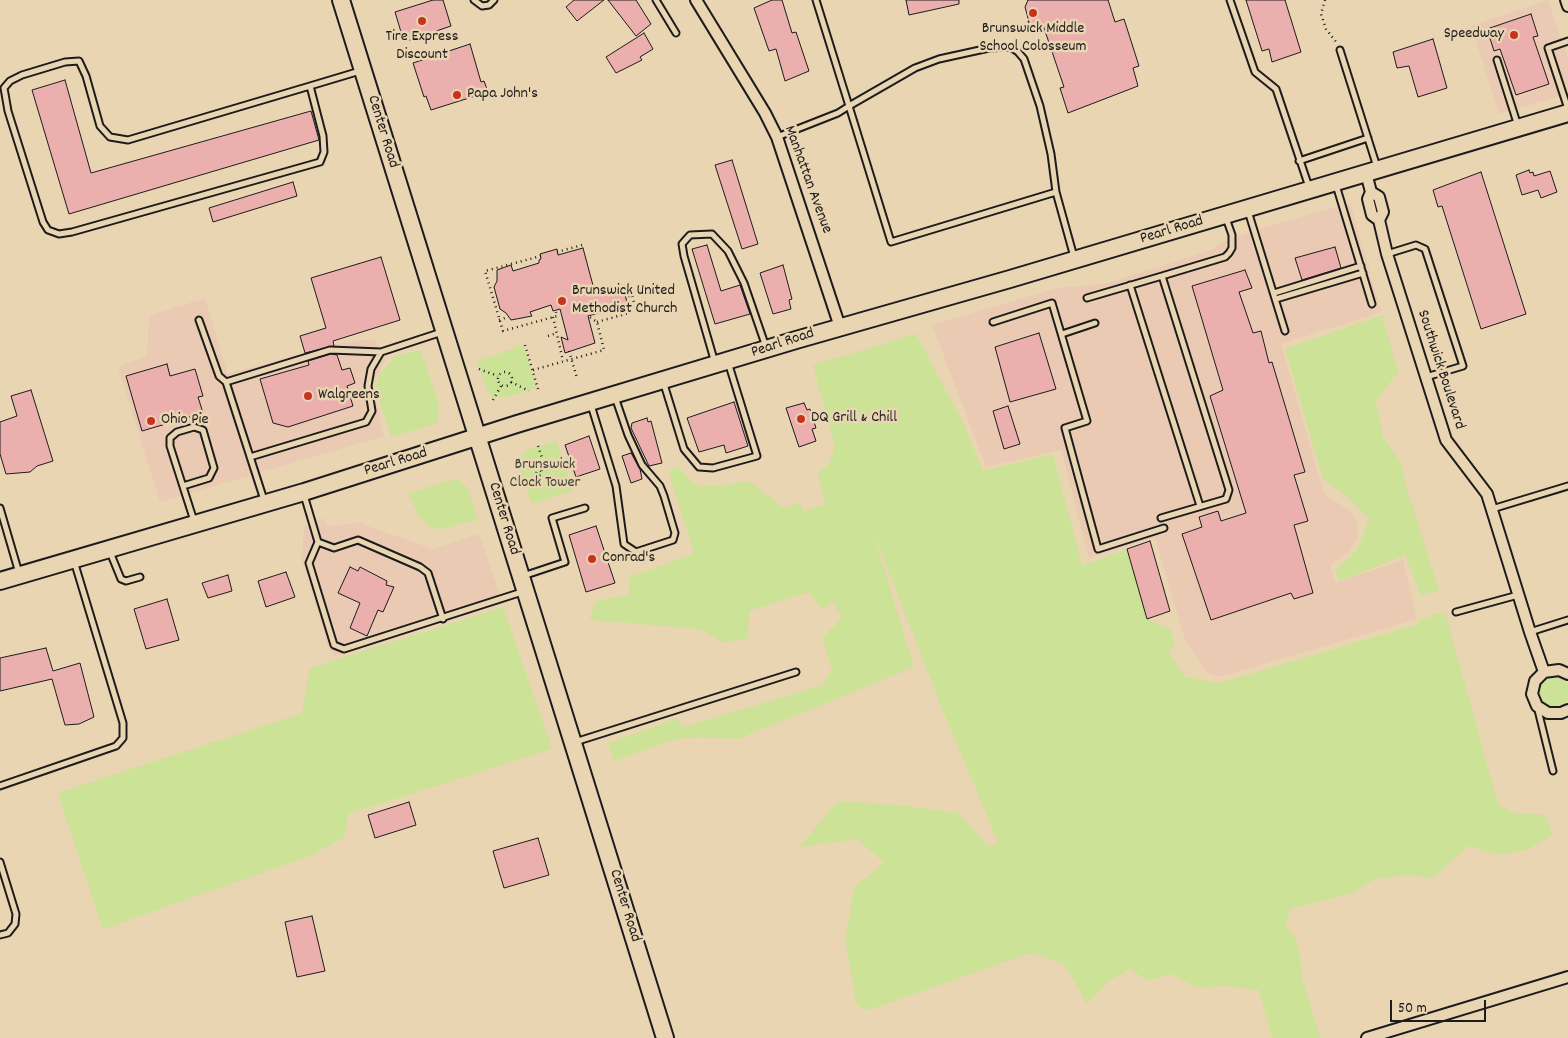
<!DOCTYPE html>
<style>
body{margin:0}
#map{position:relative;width:1568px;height:1038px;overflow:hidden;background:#ead5b3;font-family:Dekko,sans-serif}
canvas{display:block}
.scale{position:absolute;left:1390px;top:1000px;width:96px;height:22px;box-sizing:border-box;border:2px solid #1c1c1c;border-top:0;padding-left:6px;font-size:15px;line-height:18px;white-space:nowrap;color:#1c1c1c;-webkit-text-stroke:4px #ead5b3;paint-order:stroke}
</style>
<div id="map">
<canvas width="1568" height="1038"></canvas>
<div class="scale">50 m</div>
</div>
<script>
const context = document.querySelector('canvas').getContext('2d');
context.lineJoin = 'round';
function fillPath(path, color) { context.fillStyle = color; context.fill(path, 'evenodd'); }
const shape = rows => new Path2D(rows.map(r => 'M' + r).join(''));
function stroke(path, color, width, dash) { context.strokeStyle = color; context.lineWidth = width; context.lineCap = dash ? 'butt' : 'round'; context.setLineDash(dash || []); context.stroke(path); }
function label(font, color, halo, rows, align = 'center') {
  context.font = font + ' Dekko,sans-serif'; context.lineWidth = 5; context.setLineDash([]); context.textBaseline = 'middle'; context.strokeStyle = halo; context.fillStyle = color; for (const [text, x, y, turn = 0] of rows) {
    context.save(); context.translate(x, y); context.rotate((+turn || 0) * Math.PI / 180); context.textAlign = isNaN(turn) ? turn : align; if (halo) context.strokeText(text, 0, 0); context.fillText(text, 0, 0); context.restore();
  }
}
const built = shape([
 [1548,0,1568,58,1568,94,1499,114,1471,26],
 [1350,203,1381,312,1281,344,1324,494,1349,510,1358,522,1358,535,1350,551,1330,565,1335,583,1403,560,1417,619,1219,677,1206,672,1185,640,1155,538,1089,558,1061,450,986,467,932,325,1057,288,1104,284,1211,250,1219,243,1266,227],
 [205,298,228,374,339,343,375,339,386,360,372,384,384,436,160,502,118,367,147,356,149,316],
 [324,518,327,526,359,523,433,549,479,534,503,603,335,656,329,650,302,560,304,526]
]);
const green = shape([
 [1382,315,1398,372,1376,400,1383,437,1401,462,1407,489,1439,590,1421,595,1405,555,1340,581,1335,570,1357,550,1369,519,1350,499,1323,479,1285,349],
 [916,334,964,425,983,471,1053,454,1082,566,1127,549,1147,619,1170,629,1175,644,1168,651,1185,677,1219,683,1416,625,1421,619,1445,612,1498,804,1515,813,1545,815,1553,835,1526,850,1498,855,1468,846,1433,878,1409,875,1375,879,1350,894,1290,909,1286,926,1297,940,1303,980,1320,1038,1272,1038,1259,990,1224,986,1197,988,1171,974,1148,981,1130,969,1109,981,1087,1004,1065,965,1031,953,868,1010,857,1006,845,941,854,887,884,863,858,839,799,847,838,801,896,805,958,813,988,846,999,844,945,716,872,529,914,667,738,739,697,737,676,739,614,761,608,744,677,718,683,727,823,685,832,668,822,638,842,618,833,602,821,609,809,592,749,611,748,639,722,642,700,629,589,620,596,601,629,595,629,577,694,554,669,472,677,466,696,485,719,486,748,481,786,509,799,502,803,511,825,504,818,474,828,464,833,453,833,440,813,365],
 [523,345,537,388,506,397,493,398,488,393,477,361],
 [421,350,439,404,438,419,435,424,391,437,375,387,380,373,396,356],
 [556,441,573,490,532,504,520,469,520,457,527,450],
 [452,480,458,480,467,487,478,519,444,529,432,528,421,520,408,493],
 [503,607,552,749,348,814,345,837,310,856,103,929,58,793,302,713,310,668],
 '1539 692a15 15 0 1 1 30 0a15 15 0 1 1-30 0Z'
]);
const building = shape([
 [433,0,443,0,451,26,404,42,395,12,433,0],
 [574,0,604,0,577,21,566,7,574,0],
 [608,0,636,0,651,24,636,36,608,0],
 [772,0,782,0,792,33,796,32,809,71,785,81,776,49,769,51,754,8,772,0],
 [906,0,959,0,959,4,909,15,906,0],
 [1028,0,1108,0,1115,22,1124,19,1139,66,1133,68,1138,86,1068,113,1060,88,1064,87,1043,25,1031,29,1025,7,1028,0],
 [1246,0,1285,0,1301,52,1272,62,1269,49,1262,51,1246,0],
 [1531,14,1538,36,1533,37,1549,84,1516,95,1500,49,1494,51,1487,29,1531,14],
 [644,33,653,49,640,57,642,60,616,73,606,57,644,33],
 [1433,39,1447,88,1418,97,1409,66,1397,68,1393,52,1433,39],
 [470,44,481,82,484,81,488,92,431,110,426,96,424,97,413,63,470,44],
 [65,80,91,173,311,111,319,140,69,214,32,90,65,80],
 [732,160,758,244,742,249,715,165,732,160],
 [1529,170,1530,173,1533,172,1534,176,1550,171,1557,192,1541,198,1538,190,1522,195,1516,175,1529,170],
 [1481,172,1526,314,1481,329,1442,206,1438,207,1433,190,1481,172],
 [293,182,297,196,213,222,209,208,293,182],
 [707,245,721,291,740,285,750,314,715,324,692,249,707,245],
 [1335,247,1341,268,1302,280,1295,258,1335,247],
 [583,248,595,293,622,285,628,305,588,316,595,343,565,353,561,337,568,340,560,309,553,311,551,305,530,312,532,316,511,320,506,313,500,309,494,287,497,281,497,270,511,265,513,271,539,263,539,260,541,259,540,254,557,249,558,255,583,248],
 [381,257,400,320,333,341,334,346,305,353,300,336,326,328,311,278,381,257],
 [783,265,792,299,789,300,791,309,773,314,760,273,783,265],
 [1245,270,1252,288,1239,292,1253,333,1261,331,1269,363,1272,362,1305,472,1294,475,1308,521,1294,525,1313,593,1294,599,1291,593,1211,620,1182,534,1202,527,1199,517,1218,511,1221,521,1246,513,1210,396,1223,390,1192,286,1245,270],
 [1039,333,1056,389,1010,402,995,347,1039,333],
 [331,354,337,355,342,370,350,368,355,383,347,386,353,406,288,427,273,423,260,379,309,365,308,361,331,354],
 [167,364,170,376,195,369,203,396,198,397,203,413,142,431,126,376,167,364],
 [31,390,53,461,37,466,30,472,6,474,0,454,0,422,17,416,11,396,31,390],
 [734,402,748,446,726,453,724,445,699,452,687,418,734,402],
 [804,403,807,410,810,409,816,428,812,429,816,441,799,447,786,408,804,403],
 [1008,406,1020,444,1004,449,993,411,1008,406],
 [647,418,648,422,651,421,662,463,649,466,631,428,632,423,647,418],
 [589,436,600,469,576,477,565,445,589,436],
 [631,453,640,469,642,479,631,483,622,456,631,453],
 [596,526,615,583,586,592,569,535,596,526],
 [1150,541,1170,611,1147,619,1127,549,1150,541],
 [350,567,358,571,360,567,387,581,386,585,394,587,383,612,378,610,367,636,350,628,360,603,338,593,350,567],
 [286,572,295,597,266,607,258,581,286,572],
 [228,575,232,591,208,598,202,583,228,575],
 [167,599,179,640,146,649,134,609,167,599],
 [46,648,53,671,80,663,94,717,79,724,65,725,52,679,0,691,0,658,46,648],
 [409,802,416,825,375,838,368,815,409,802],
 [538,838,549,875,504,888,493,851,538,838],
 [312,916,325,971,297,977,285,922,312,916]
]);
const path = shape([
 [1325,0,1321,14,1326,29,1337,43],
 [557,252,582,245],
 [541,256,485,271,503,331,557,316,556,312],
 [553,317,563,361],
 [499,320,508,317],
 [597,322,636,311,632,295,626,297],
 [548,336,557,333],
 [525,345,538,389],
 [569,351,577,378],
 [479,369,498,376],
 [533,370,604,350,597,322,588,316],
 '498 379a7 7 0 1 1 14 0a7 7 0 1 1-14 0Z',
 [511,382,529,391],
 [493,400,501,386],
 [538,446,544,464,541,471],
 '536.5 473a2.5 2.5 0 1 1 5 0a2.5 2.5 0 1 1-5 0Z',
 [525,486,534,483,538,476]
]);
const lane = shape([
 [474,0,482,6,489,5,494,0],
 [656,0,676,33],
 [816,0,849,106,915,68,939,59,989,48,1010,47,1018,52,1024,59,1040,106,1051,154,1056,192,1074,257],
 [1230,0,1255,72,1276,89,1309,187],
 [1568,41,1548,48,1568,109],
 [1340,50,1377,167],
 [1497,60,1518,126],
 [310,86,323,136,324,152,320,162,72,232,59,234,48,230,43,222,8,111,4,88,10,81,22,75,65,62,79,61,86,76,100,126,110,137,128,140,310,86,360,71],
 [777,137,838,113,849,106,891,242,1056,192],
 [1299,161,1368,138],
 [1336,185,1372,304],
 [1248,211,1285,331],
 [1387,254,1416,245,1425,249,1463,366,1426,377],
 [1130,285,1200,506],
 [1274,293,1361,266],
 [1087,298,1162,276],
 [1276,299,1363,273],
 [199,320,219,376,226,382,264,500],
 [993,322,1052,303,1087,421,1065,428,1098,549,1164,528],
 [1062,334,1095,323],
 [715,363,684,256,682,244,690,235,712,234,728,251,744,283,766,347],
 [663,381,684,449,699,467,713,468,757,456,728,362],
 [226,382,330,350,381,352],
 [591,405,616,486,624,544,636,552,673,540,675,533,664,496,660,486,642,465,628,435,615,397],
 [250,457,366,422,372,411,368,386,371,369,381,352,442,332],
 [183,486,209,478,214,468,203,430,194,427,177,432,170,438,170,446,194,521],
 [304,495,318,542,309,563,334,645,344,649,522,592],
 [0,508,19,573],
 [1492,509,1568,486],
 [1161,518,1226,499,1229,490,1162,276,1225,257,1229,253,1232,248,1232,235,1226,218],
 [318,542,334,548,358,540,420,567,428,573,443,619],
 [110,552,121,579,126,581,140,577],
 [523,576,565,562,552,518,585,508],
 [1456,612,1518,595],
 [1530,632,1568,620],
 [1537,706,1553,771],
 [575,742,796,672],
 [0,786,116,746,123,738,123,723,74,561],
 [0,862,16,914,15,924,8,933,0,935]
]);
const street = shape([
 [696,0,765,113,777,137,840,327],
 [1566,0,1568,6],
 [1366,173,1371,192,1379,197,1383,212,1379,220,1387,254,1446,440,1487,494,1530,632,1544,672],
 [1371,192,1368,199,1372,215,1379,220],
 [1568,674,1559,670,1544,672,1535,681,1532,694,1537,706,1548,713,1561,713,1568,710],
 [1367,1038,1568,977]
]);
const primary = shape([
 [341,0,665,1038],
 [0,581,304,492,517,424,796,340,1010,279,1568,113]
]);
const markers = [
 [1033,13,5,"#c8321e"],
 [422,21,5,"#c8321e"],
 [1514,35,5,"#c8321e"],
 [457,95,5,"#c8321e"],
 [562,301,5,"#c8321e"],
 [308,396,5,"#c8321e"],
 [801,419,5,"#c8321e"],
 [151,421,5,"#c8321e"],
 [592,559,5,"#c8321e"]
];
const poiNames = [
 ["Brunswick Middle",1033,30,"center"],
 ["School Colosseum",1033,48,"center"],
 ["Speedway",1504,35,"right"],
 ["Tire Express",422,38,"center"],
 ["Discount",422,56,"center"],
 ["Papa John's",467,95],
 ["Brunswick United",572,292],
 ["Methodist Church",572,310],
 ["Walgreens",318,396],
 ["DQ Grill & Chill",811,419],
 ["Ohio Pie",161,421],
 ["Conrad's",602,559]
];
const streetNames = [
 ["Center Road",382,132,73],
 ["Manhattan Avenue",807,180,70],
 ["Pearl Road",1172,231,-17],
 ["Pearl Road",783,344,-18],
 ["Southwick Boulevard",1440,370,72],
 ["Pearl Road",396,463,-17],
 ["Center Road",503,519,73],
 ["Center Road",624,906,73]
];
const parkNames = [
 ["Brunswick",545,466],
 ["Clock Tower",545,484]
];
fillPath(built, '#eacab2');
fillPath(green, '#cbe297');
fillPath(building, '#ebafae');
stroke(building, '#1c1c1c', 1);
stroke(lane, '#1c1c1c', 9);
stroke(street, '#1c1c1c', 14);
stroke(primary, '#1c1c1c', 20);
stroke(path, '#1c1c1c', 2.5, [1, 4]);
stroke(lane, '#ead5b3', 5);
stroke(street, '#ead5b3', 10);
stroke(primary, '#ead5b3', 16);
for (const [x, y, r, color] of markers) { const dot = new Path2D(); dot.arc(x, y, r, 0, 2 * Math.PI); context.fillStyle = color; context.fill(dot); stroke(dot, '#ead5b3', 2); }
label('16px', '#1c1c1c', '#ead5b3', poiNames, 'left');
label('16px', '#1c1c1c', '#ead5b3', streetNames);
label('16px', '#3f4435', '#ead5b3', parkNames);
</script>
